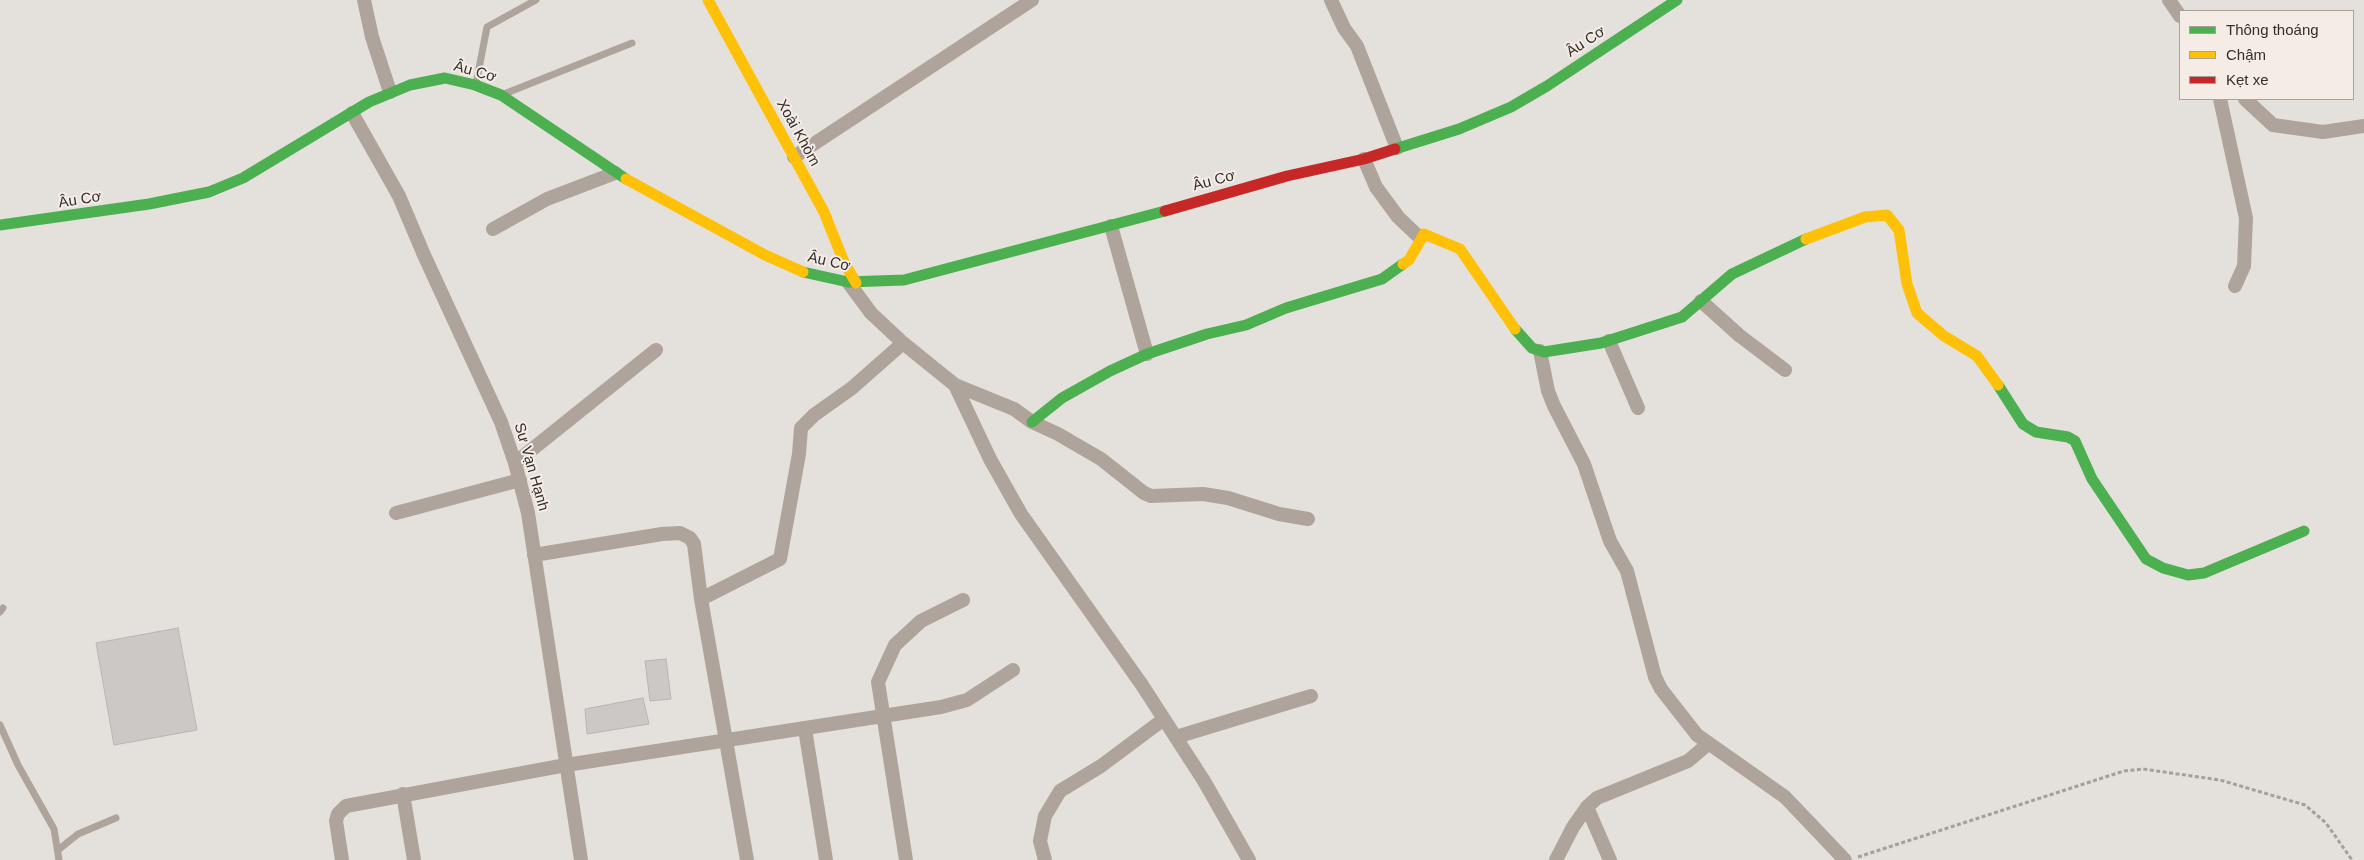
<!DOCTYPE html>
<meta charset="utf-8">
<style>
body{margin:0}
#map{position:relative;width:2364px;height:860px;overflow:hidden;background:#e4e0dc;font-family:Helvetica,sans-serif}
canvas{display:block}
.legend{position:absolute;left:2179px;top:10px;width:175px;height:90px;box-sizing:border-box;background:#f5ece6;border:1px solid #a7a09c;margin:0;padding:6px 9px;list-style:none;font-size:15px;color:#332f2d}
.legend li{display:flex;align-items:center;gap:10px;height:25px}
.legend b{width:25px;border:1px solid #a7a09c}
</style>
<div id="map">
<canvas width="2364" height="860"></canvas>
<ul class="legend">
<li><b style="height:6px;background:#4caf50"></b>Thông thoáng</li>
<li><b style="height:6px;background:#ffc107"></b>Chậm</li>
<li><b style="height:6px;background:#c62828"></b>Kẹt xe</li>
</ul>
</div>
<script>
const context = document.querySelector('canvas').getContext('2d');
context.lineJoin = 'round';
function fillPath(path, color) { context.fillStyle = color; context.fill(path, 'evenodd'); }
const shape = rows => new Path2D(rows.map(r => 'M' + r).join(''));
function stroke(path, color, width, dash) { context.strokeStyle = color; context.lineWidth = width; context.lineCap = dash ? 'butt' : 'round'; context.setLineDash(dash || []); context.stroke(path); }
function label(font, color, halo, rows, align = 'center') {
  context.font = font + ' Helvetica,sans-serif'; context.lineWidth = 4; context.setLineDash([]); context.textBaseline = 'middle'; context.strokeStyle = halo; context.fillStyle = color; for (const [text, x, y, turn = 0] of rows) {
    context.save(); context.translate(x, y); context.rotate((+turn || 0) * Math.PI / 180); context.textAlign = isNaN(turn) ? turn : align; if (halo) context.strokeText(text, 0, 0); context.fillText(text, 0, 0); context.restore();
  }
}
const building = shape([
 [178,628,197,730,114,745,96,643,178,628],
 [666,659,671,699,650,701,645,661,666,659],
 [643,698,649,724,587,734,585,709,643,698]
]);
const path = shape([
 [1858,857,2124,771,2143,769,2220,780,2305,805,2326,823,2352,860]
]);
const lane = shape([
 [476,84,487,27,536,0],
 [504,94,632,43],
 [0,612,3,608],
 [0,725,18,765,54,829,59,860],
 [58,850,78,834,116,818]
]);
const street = shape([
 [364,0,372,37,390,92],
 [1331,0,1344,28,1357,46,1397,148],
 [2169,0,2180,16],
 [2220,99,2246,218,2244,266,2235,286],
 [2245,99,2273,125,2323,132,2364,126],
 [352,113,399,196,424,255,501,422,515,463,528,513,581,860],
 [794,157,1032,0],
 [1364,159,1376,187,1398,217,1420,238],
 [1111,226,1147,354],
 [493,229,547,199,615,173],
 [848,282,871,313,903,343,955,385,1014,409,1032,422,1058,434,1101,459,1144,493,1151,496,1203,494,1228,498,1279,514,1308,519],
 [1701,301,1740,336,1785,370],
 [1609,341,1638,408],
 [1540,351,1548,391,1554,406,1584,464,1610,541,1627,571,1655,677,1661,689,1697,735,1785,797,1845,860],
 [955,385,990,459,1021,514,1142,685,1204,781,1249,860],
 [515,463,656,350],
 [396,513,520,480],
 [534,555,662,534,680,533,690,538,694,544,701,599,747,860],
 [701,599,780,559,799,454,801,428,814,415,852,388,903,343],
 [805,729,826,860],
 [1176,737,1311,696],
 [403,794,414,860],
 [1587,807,1610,860],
 [342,860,336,821,338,814,346,806,566,765,941,707,967,700,1013,670],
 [906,860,878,682,895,645,921,621,963,600],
 [1045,860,1040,841,1045,816,1060,791,1101,766,1164,719],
 [1556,860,1573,827,1587,807,1597,798,1688,761,1708,744]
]);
const fast = shape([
 [1395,149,1459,129,1511,107,1547,86,1677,0],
 [0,225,149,204,209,192,243,178,369,102,410,85,445,78,475,85,501,95,626,179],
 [803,272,848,282,904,280,1165,211],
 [1515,329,1532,348,1544,352,1601,343,1682,317,1732,274,1806,239],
 [1998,385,2023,424,2036,432,2068,437,2075,441,2092,479,2146,559,2163,568,2188,575,2204,573,2304,531],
 [1032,422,1062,398,1110,371,1147,354,1207,334,1246,325,1286,308,1382,279,1403,264]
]);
const slow = shape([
 [708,0,824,212,844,262,856,283],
 [626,179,765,255,803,272],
 [1806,239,1865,217,1887,215,1899,230,1907,284,1917,313,1944,336,1977,356,1998,385],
 [1403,264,1409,260,1424,234,1460,249,1515,329]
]);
const jam = shape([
 [1165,211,1287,176,1364,159,1395,149]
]);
const streetNames = [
 ["Âu Cơ",1586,42,-33],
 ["Âu Cơ",475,72,16],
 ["Xoài Khòm",798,133,61],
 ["Âu Cơ",1214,181,-15],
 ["Âu Cơ",80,200,-9],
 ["Âu Cơ",829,262,13],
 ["Sư Vạn Hạnh",531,467,74]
];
fillPath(building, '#cbc8c5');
stroke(building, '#b8b5b2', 1);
stroke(path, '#a89f99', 3, [4, 2.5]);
stroke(lane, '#aea49b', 7);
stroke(street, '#aea49b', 14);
stroke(fast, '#4caf50', 11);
stroke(slow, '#ffc107', 11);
stroke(jam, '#c62828', 11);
label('15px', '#332f2d', '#f5ece6', streetNames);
</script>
